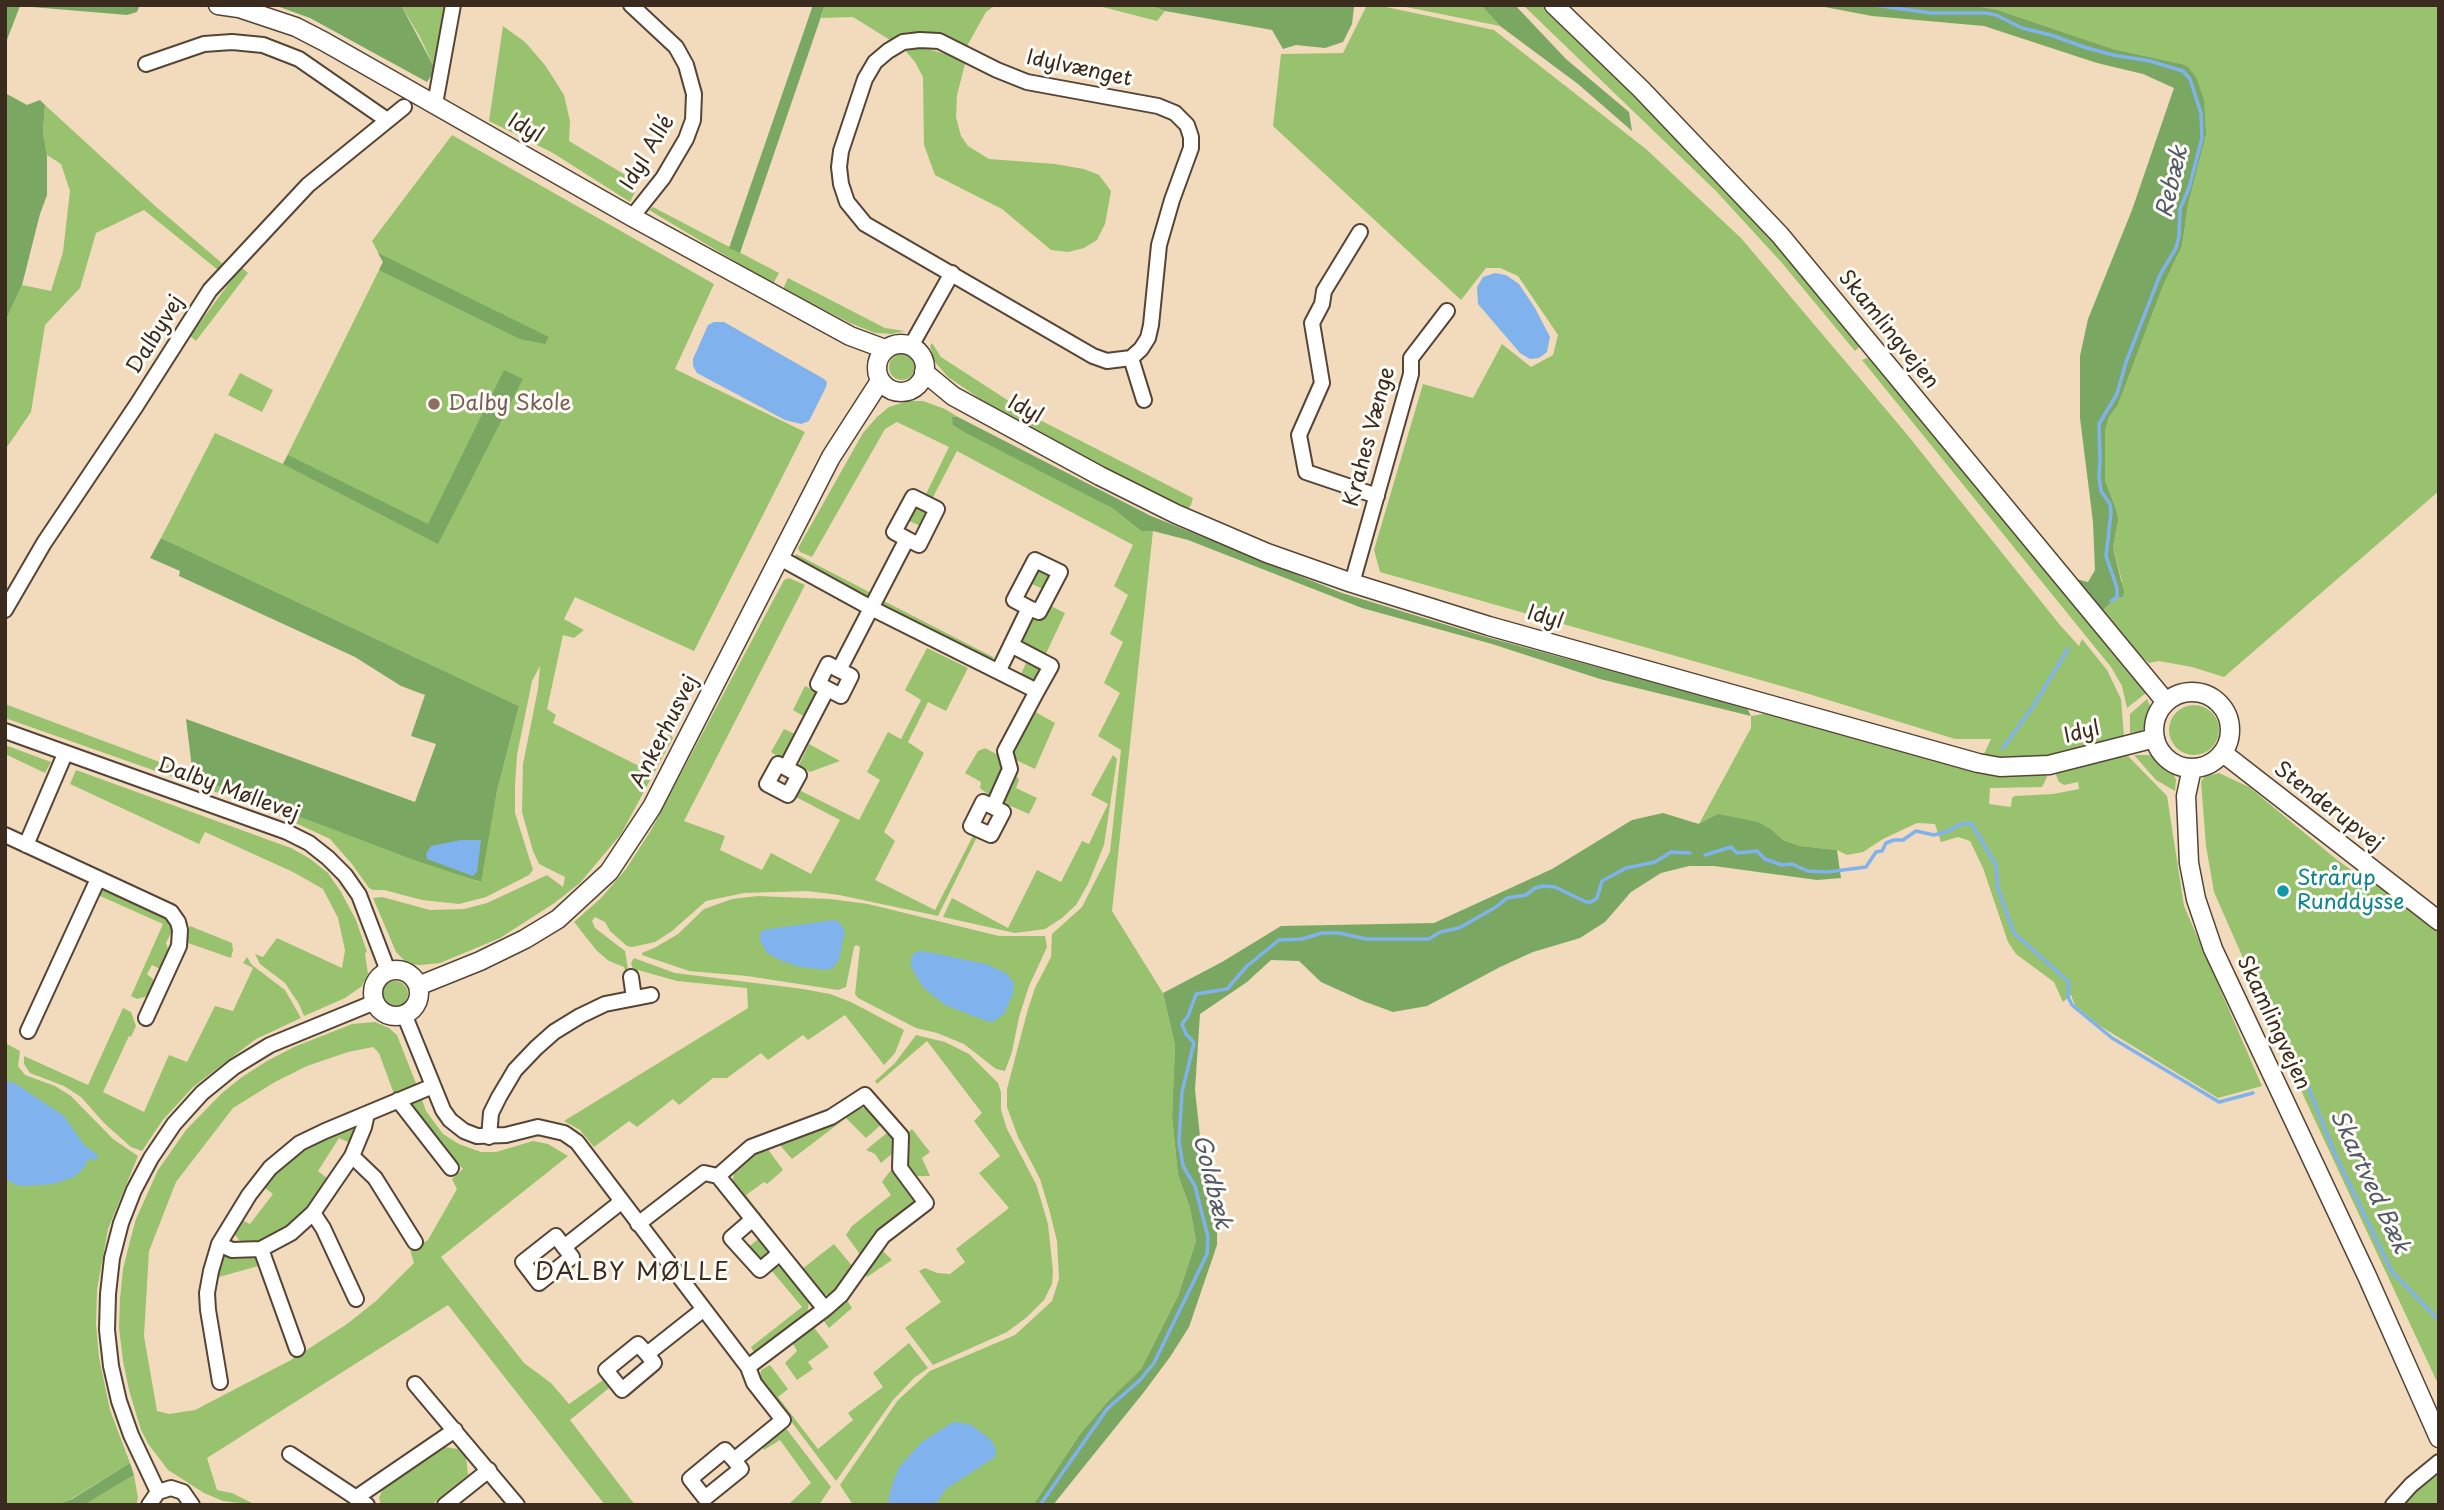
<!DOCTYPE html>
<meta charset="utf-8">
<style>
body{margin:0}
#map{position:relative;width:2444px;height:1510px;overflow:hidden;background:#f1dbbc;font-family:"Playpen Sans",sans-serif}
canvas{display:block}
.frame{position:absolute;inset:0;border:7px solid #3b2a1e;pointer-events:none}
</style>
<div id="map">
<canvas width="2444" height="1510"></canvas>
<div class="frame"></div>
</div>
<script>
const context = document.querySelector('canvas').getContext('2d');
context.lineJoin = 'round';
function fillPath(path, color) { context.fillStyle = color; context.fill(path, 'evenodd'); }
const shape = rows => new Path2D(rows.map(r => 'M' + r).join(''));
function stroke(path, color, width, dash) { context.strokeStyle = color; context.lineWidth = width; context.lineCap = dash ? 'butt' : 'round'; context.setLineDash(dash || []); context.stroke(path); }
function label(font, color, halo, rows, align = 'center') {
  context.font = font + ' "Playpen Sans",sans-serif'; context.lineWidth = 6; context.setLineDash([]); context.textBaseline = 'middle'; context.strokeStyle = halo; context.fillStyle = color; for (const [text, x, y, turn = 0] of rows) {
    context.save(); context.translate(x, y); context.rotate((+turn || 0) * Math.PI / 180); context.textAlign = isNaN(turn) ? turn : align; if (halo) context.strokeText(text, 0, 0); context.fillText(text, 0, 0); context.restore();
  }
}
const green = shape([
 [401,5,445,5,434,67,420,37],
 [825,5,996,5,986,12,967,46,941,34,924,32,908,32,890,40,853,17,821,18],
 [1095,5,1149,5,1165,11,1157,21],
 [1367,5,1377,5,1494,30,1646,149,1741,238,1905,432,2060,625,2079,646,2082,639,2107,670,2121,699,2124,736,2041,759,1982,758,1991,739,1955,739,1799,691,1380,572,1374,550,1423,384,1473,398,1502,344,1531,367,1553,355,1558,335,1518,276,1500,268,1486,268,1461,300,1273,126,1281,54,1343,53],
 [1396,5,1481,5,1500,26],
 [1523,5,1542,5,1620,80,1758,219,1862,344,1855,351,1782,263,1716,191],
 [1913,5,2439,5,2439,491,2224,677,2192,667,2159,661,2149,663,2133,649,2102,611,2117,597,2122,581,2113,548,2117,525,2116,509,2105,480,2105,431,2109,417,2118,405,2163,286,2182,246,2188,205,2206,135,2182,64,2113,49,1998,10],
 [503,26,525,42,545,65,564,95,570,121,569,141,632,179,627,188,635,192,630,202,553,153,489,121],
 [921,47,966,60,957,95,956,117,961,136,968,146,989,159,1055,164,1084,169,1099,175,1111,191,1105,224,1097,240,1084,248,1068,252,1051,250,1002,209,935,175,924,145,923,77,915,62,904,49],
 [45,105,154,205,223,264,218,270,144,210,96,233,80,288,45,325,31,412,5,450,5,322,22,285,51,291,63,252,70,191,61,164,47,155,43,132],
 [452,135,714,284,675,369,805,432,694,651,575,597,564,619,584,630,574,638,563,635,547,709,556,715,553,723,641,767,644,758,656,762,669,733,673,738,621,834,580,883,553,904,500,938,440,963,420,965,408,964,396,952,373,898,382,897,430,910,464,909,487,903,547,875,563,887,565,877,539,864,533,851,522,812,523,764,538,689,540,666,532,681,517,755,515,785,515,813,533,870,529,875,486,897,459,904,422,900,384,890,373,890,369,888,352,864,330,839,272,812,5,718,5,704,480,882,497,791,519,706,161,538,215,433,283,464,383,262,372,241],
 [653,207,779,273,773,284,649,210],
 [241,267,248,273,196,341,190,336],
 [788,278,885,328,905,331,892,334,875,333,850,323,783,289],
 [932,343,941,357,1032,416,1193,498,1191,505,1187,510,1108,473,992,407,948,377,935,362,930,346],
 '889 367a13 13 0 1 1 26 0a13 13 0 1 1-26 0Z',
 [1867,358,1876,362,2121,660,2146,693,2127,708,2122,686,2111,667,1862,360],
 [240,373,273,390,262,412,228,395],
 [908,401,923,401,945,409,958,417,952,417,1112,508,1141,531,1153,531,1112,911,1163,993,1175,1045,1172,1117,1178,1175,1190,1208,1196,1241,1178,1296,1141,1369,1107,1402,1080,1434,1033,1505,853,1505,840,1485,898,1400,930,1371,1015,1335,1052,1301,1059,1279,1057,1241,1049,1209,1040,1179,1018,1137,1007,1107,1007,1089,1028,1009,1035,988,1051,957,1052,934,1082,907,1110,852,1121,750,1098,736,1120,693,1104,683,1123,642,1110,634,1128,595,1114,586,1133,545,957,451,933,497,926,494,949,447,897,422,885,429,812,557,800,552,798,548,863,433,877,417,889,407],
 [915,504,931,513,923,527,907,520],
 [796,554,873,594,866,597,794,558],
 [1037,568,1052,575,1045,590,1030,583],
 [789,578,805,585,684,821,725,836,720,850,762,870,771,853,811,874,840,820,796,797,799,790,859,820,880,780,867,772,888,732,901,739,921,700,905,690,927,648,968,668,946,711,928,702,908,742,924,753,884,832,895,841,875,880,935,910,973,836,977,837,938,916,839,895,807,891,744,893,706,901,672,931,655,942,632,947,627,946,610,931,605,922,595,917,592,921,595,928,625,951,629,975,626,975,624,967,609,961,597,951,574,922,601,898,626,869,650,832,784,580],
 [882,600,995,658,989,659,883,605],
 [1049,605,1065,613,1044,658,1020,644,1019,639,1034,614,1042,618],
 [1027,661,1042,668,1035,683,1020,676],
 [805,686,817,692,819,698,805,717,793,710],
 [2147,699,2151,708,2148,724,2142,731,2130,733,2130,714],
 '2169 730a25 25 0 1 1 50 0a25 25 0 1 1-50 0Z',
 [1032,710,1055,723,1035,769,1014,759,1012,749],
 [1769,713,2045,773,2047,777,2042,787,1990,788,1989,804,2011,807,2012,798,2015,796,2053,794,2079,789,2078,782,2064,785,2059,782,2056,775,2057,770,2100,759,2128,756,2167,796,2184,906,2262,1086,2218,1098,2100,1026,2075,1006,2071,995,2063,1002,2054,982,2016,954,2008,942,1983,868,1970,841,1958,837,1941,842,1935,824,1917,823,1883,839,1863,852,1847,855,1837,850,1800,846,1783,840,1772,830,1699,824,1751,728,1751,716],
 [784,729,795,734,797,741,783,760,771,752],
 [809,744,840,761,810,772,798,767],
 [5,745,51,762,45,773,5,754],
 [985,748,1000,756,1005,773,994,793,990,796,980,788,981,782,965,773,978,751],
 [1113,755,1117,759,1104,845,1088,884,1076,905,1062,918,1045,929,1015,933,943,917,952,898,1008,928,1037,870,1061,882,1082,841,1089,844,1108,804,1091,795],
 [2134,755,2153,755,2172,772,2176,779,2175,791,2156,780],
 [76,770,291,848,309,858,328,873,341,892,356,920,367,952,365,953,368,974,362,986,345,998,304,1016,299,1004,285,983,260,964,255,954,263,957,277,938,342,968,345,950,338,918,323,889,293,872,205,832,199,844,70,784],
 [2219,773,2249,787,2336,859,2354,872,2379,886,2439,932,2439,1386,2305,1099,2214,892,2206,846,2201,782,2204,777],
 [1017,776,1019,780,1016,788,1037,798,1029,814,1006,804,1004,799],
 [106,889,167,916,172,931,166,943,170,955,164,967,160,969,152,965,147,974,156,982,151,995,137,999,131,996,163,924,98,895,101,891],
 [758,896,830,899,868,904,999,936,1045,936,1047,947,1029,986,1019,1017,1012,1052,1005,1071,996,1069,964,1044,937,1033,916,1028,858,998,855,994,860,947,856,945,854,947,846,987,838,990,747,976,689,971,642,955,642,953,656,947,678,934,704,909,732,899],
 [190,926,232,943,233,950,231,958,188,943,185,936],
 [247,957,252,965,285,990,301,1018,256,1039,193,1087,162,1121,142,1151,131,1147,105,1124,81,1097,64,1086,30,1073,24,1064,24,1056,88,1085,123,1008,131,1012,136,1026,131,1037,129,1036,103,1092,144,1112,169,1055,187,1062,215,1006,233,1011,253,968,243,963],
 [634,958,675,973,803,989,830,994,851,1002,904,1030,895,1053,884,1065,845,1015,808,1040,803,1035,768,1060,761,1053,727,1078,713,1078,679,1105,673,1099,637,1127,629,1121,594,1147,580,1130,564,1121,748,1008,747,988,677,981,638,970,638,986,631,963],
 '382 994a13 13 0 1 1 26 0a13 13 0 1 1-26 0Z',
 [375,1022,389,1028,397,1035,417,1086,394,1094,379,1053,373,1047,348,1052,307,1066,275,1082,233,1108,176,1182,149,1251,144,1336,157,1411,169,1414,195,1410,291,1360,347,1324,376,1301,414,1263,410,1250,428,1240,457,1189,452,1179,463,1169,456,1162,448,1160,408,1102,421,1097,426,1111,443,1134,459,1144,481,1152,496,1152,533,1141,548,1144,568,1156,441,1257,524,1363,551,1383,569,1404,603,1380,609,1388,570,1420,635,1505,605,1505,448,1305,207,1458,217,1490,232,1493,256,1505,223,1501,204,1493,168,1470,149,1445,141,1430,129,1390,123,1361,119,1328,120,1299,123,1269,130,1241,136,1219,158,1170,186,1130,222,1093,242,1077,267,1061,294,1047,352,1024],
 [916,1035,945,1042,969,1054,998,1083,1001,1092,1001,1110,1007,1129,1036,1184,1041,1200,1048,1224,1053,1271,1052,1284,1044,1300,1027,1317,1007,1332,933,1365,905,1328,941,1302,919,1271,925,1268,937,1273,950,1274,965,1262,956,1249,1009,1208,979,1173,1000,1156,974,1121,982,1113,927,1041,877,1084,875,1081,895,1063],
 [5,1043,20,1051,18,1066,25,1075,55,1086,71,1096,113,1139,138,1156,108,1229,97,1290,96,1324,99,1357,110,1410,130,1463,71,1499,55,1505,5,1505],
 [855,1107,871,1109,883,1123,866,1138,846,1118,792,1159,779,1144],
 [352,1126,355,1133,353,1140,348,1142,339,1138,318,1171,327,1178,327,1182,304,1213,290,1226,266,1240,247,1245,240,1241,235,1235,234,1227,237,1221,242,1220,250,1224,273,1194,265,1188,266,1181,308,1146],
 [912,1129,930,1152,922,1158,930,1176,914,1176,907,1167,906,1134],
 [888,1132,895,1139,894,1152,881,1163,875,1154,866,1150],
 [767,1148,783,1170,767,1184,764,1182,746,1195,802,1269,834,1244,853,1267,832,1296,818,1293,732,1185,735,1167,754,1153],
 [894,1166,914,1195,914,1206,862,1257,846,1235,852,1226,891,1195,882,1182],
 [761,1237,771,1251,758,1262,747,1248],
 [880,1251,883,1251,892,1260,867,1277,865,1273],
 [225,1255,235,1259,254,1258,259,1259,262,1265,219,1277,213,1285,219,1260],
 [777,1265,782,1266,809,1301,807,1315,755,1354,751,1347,802,1307,772,1271],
 [846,1299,852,1308,829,1328,821,1317],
 [812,1325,829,1347,808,1362,813,1369,797,1380,785,1363,797,1351,792,1342],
 [909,1343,928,1368,914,1378,893,1400,836,1481,760,1380,761,1370,770,1365,788,1389,778,1397,818,1449,853,1420,848,1413,883,1387,873,1373],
 [785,1427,831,1487,819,1505,788,1505,811,1483,780,1440,764,1450,762,1446],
 [445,1447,458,1449,466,1456,468,1475,431,1505,381,1504,379,1498,383,1488],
 [134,1475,138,1498,136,1505,84,1505],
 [2434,1476,2439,1477,2439,1505,2402,1505]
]);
const forest = shape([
 [5,5,127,5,139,7,137,12,127,15,20,6,5,45],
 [274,5,401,5,434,67,431,76,427,82,310,18],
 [813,5,825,5,740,253,729,248],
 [1149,5,1356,5,1354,7,1352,24,1343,42,1325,48,1296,45,1283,49,1272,30,1165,11],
 [1481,5,1515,5,1566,59,1629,112,1632,131,1578,84,1500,26],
 [1814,5,1979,7,1998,10,2113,49,2182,64,2188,67,2196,77,2204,100,2206,135,2188,205,2182,246,2163,286,2118,405,2109,417,2105,431,2105,480,2116,509,2118,520,2113,548,2124,592,2123,597,2117,597,2102,611,2076,579,2088,582,2095,570,2093,522,2080,418,2080,356,2088,319,2132,210,2174,88,2143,74,2097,63,1984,26,1872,16],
 [5,93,27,105,40,100,45,105,43,132,47,155,47,195,40,214,22,285,5,322],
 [378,253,549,337,545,344,520,339,379,270,383,262],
 [504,370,523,379,438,544,283,464,288,455,428,524],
 [952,417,958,417,1151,516,1342,593,1483,636,1747,708,1751,716,1600,679,1492,644,1362,608,1188,540,1153,531,1141,531,1112,508,966,433,953,425],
 [161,538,519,706,497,791,481,882,414,860,193,776,186,719,415,802,436,744,411,736,425,695,401,686,355,657,179,576,180,571,150,558],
 [1663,813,1699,824,1718,814,1758,822,1772,830,1783,840,1800,846,1837,850,1841,878,1817,880,1714,866,1689,866,1661,873,1631,892,1605,922,1580,938,1533,952,1500,967,1427,1006,1393,1012,1363,1001,1321,982,1299,961,1271,960,1247,982,1200,1014,1195,1090,1203,1164,1217,1228,1217,1245,1189,1327,1170,1357,1144,1392,1053,1505,1033,1505,1080,1434,1107,1402,1141,1369,1178,1296,1196,1241,1190,1208,1178,1175,1172,1117,1175,1045,1163,993,1222,962,1281,926,1434,923,1552,869,1632,820],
 [130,1463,134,1475,84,1505,55,1505,72,1499]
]);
const water = shape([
 [1495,273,1506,275,1519,284,1535,308,1550,337,1547,352,1539,358,1530,359,1520,353,1478,304,1477,287,1483,277],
 [714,322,724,322,824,379,827,382,826,387,809,421,801,424,785,420,697,373,693,366,693,359,708,325],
 [461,840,481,840,477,872,473,876,427,859,426,854,431,846],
 [833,920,838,921,845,931,839,959,834,967,828,970,799,967,780,960,767,953,760,941,760,934,763,930],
 [923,951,986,964,1006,973,1014,983,1013,993,1004,1014,993,1022,986,1021,945,1005,935,997,923,987,911,967,911,959,915,952],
 [5,1080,16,1084,64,1116,84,1145,98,1155,97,1159,87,1160,85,1167,74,1177,53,1184,26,1186,16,1185,7,1180],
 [953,1422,970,1424,991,1440,996,1449,995,1457,946,1489,935,1505,887,1505,893,1481,900,1466,922,1442]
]);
const stream = shape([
 [1874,5,1931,13,1986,13,1996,15,2022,28,2051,35,2084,47,2113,55,2150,61,2183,71,2190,79,2201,113,2202,138,2189,188,2180,209,2179,236,2176,248,2160,275,2126,362,2117,394,2099,424,2100,461,2099,476,2101,491,2110,504,2111,513,2106,556,2117,588,2117,597,2111,601],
 [2003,748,2034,705,2068,649],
 [1705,855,1731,847,1737,853,1757,851,1765,859,1782,865,1792,864,1808,871,1828,872,1866,867,1876,852,1882,851,1886,843,1894,840,1903,840,1916,831,1934,835,1949,831,1960,824,1971,823,1996,865,1998,889,2014,933,2069,982,2068,997,2072,1005,2112,1038,2219,1102,2253,1093],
 [2304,1085,2307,1084,2335,1154,2392,1272,2439,1320],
 [1040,1505,1107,1409,1140,1380,1154,1363,1207,1254,1208,1237,1195,1186,1183,1166,1179,1141,1182,1092,1194,1043,1186,1034,1182,1024,1188,1016,1196,994,1227,989,1247,966,1279,940,1302,939,1322,933,1339,933,1366,939,1429,939,1440,932,1459,928,1496,907,1507,898,1526,895,1535,888,1543,886,1555,887,1586,902,1591,902,1597,898,1602,881,1626,868,1655,862,1671,852,1690,853]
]);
const minor = shape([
 [631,5,676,47,686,65,694,94,693,120,686,139,663,178,632,217],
 [920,40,939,41,997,70,1027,82,1158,106,1175,113,1187,125,1191,137,1191,148,1172,200,1159,245,1151,325,1148,338,1141,349,1131,358,1107,361,1093,356,865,224,847,202,841,184,839,167,841,151,865,79,875,62,888,51,903,42,920,40],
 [146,64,204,44,232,42,263,45,299,59,387,120],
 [435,104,453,5],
 [1360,232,1324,291,1322,304,1312,323,1322,383,1299,435,1306,472,1377,496],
 [911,346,952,273],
 [1131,358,1144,400],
 [780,558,871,608,1037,691,1005,751,1010,769,993,807,983,802,971,826,991,835,1003,812,993,807],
 [1352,583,1411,374,1411,358,1447,311],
 [5,610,44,543,136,406,210,290,308,185,404,107],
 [1011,645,1051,666,1037,691],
 [839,670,828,664,818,684,841,696,851,676,839,670,907,539,894,532,913,497,937,509,919,545,907,539],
 [999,670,1029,608,1039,612,1060,572,1035,560,1014,600,1029,608],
 [5,731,287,832,309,843,328,858,345,875,359,895,388,971],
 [786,768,799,775,788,795,767,784,778,764,786,768,827,689],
 [5,835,171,912,178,922,180,930,179,946,146,1018],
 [26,845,65,754],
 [631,977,634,998],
 [404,1014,443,1110,450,1120,464,1131,477,1136,506,1135,538,1127,564,1133,577,1142,748,1367],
 [28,1031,98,879],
 [398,1100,451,1168],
 [489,1137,491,1113,499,1097,515,1070,536,1048,554,1032,580,1016,605,1004,651,995],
 [352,1156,375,1178,415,1242],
 [718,1176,751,1147,831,1117,865,1095,901,1136,900,1168,926,1203,883,1236,841,1295,825,1309],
 [313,1213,323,1228,356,1299],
 [753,1219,731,1238,760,1270,780,1253],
 [638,1224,704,1173,718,1176,825,1309,748,1367,754,1383,783,1420,734,1460,725,1450,690,1479,705,1498,741,1469,734,1460],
 [219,1244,232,1250,261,1249,291,1233,313,1213,352,1156,364,1127,367,1114],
 [564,1247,556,1236,523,1262,539,1283,572,1257,564,1247,621,1202],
 [261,1249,297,1349],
 [647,1354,638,1344,606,1370,622,1390,654,1363,647,1354,704,1309],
 [220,1382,208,1310,207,1293,211,1271,219,1244,249,1195,270,1168,300,1143,325,1131,433,1086],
 [415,1384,517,1505],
 [290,1454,367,1505],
 [158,1492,131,1435,119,1401,111,1366,107,1330,108,1294,112,1258,121,1223,134,1190,151,1158,174,1124,202,1093,234,1067,270,1045,375,1002],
 [357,1497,455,1430],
 [149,1505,158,1492,171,1488,183,1492,192,1505],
 [445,1505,489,1470],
 [2393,1505,2411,1485,2439,1462]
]);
const tertiary = shape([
 [218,5,239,8,296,27,325,42,632,217,850,336,885,349],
 [1554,5,1641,89,1780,235,2166,702],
 '877 368a24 24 0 1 1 48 0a24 24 0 1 1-48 0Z',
 [924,372,953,396,1100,476,1176,514,1267,553,1352,583,1489,626,1978,763,2000,767,2049,765,2155,738],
 '2154 730a38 38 0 1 1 76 0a38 38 0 1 1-76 0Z',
 [2223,753,2439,921],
 [2192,768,2186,796,2189,863,2196,899,2213,949,2367,1276,2439,1438],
 '373 993a23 23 0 1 1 46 0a23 23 0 1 1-46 0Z',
 [418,986,480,961,525,939,558,919,609,872,652,807,831,457,880,381]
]);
const markers = [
 [434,404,7,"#8d6e63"],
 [2283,891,7,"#0f9aa8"]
];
const streetNames = [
 ["Idylvænget",1079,69,12],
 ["Idyl",525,129,30],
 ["Idyl Allé",648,153,-59],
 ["Skamlingvejen",1888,330,51],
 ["Dalbyvej",156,335,-58],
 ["Idyl",1025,410,28],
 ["Krahes Vænge",1370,437,-75],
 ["Idyl",1545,618,16],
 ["Ankerhusvej",665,732,-63],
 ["Idyl",2082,733,-14],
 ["Dalby Møllevej",228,790,20],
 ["Stenderupvej",2328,807,38],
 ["Skamlingvejen",2273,1023,65]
];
const educationNames = [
 ["Dalby Skole",448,404]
];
const cultureNames = [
 ["Strårup",2297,879],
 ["Runddysse",2297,903]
];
const waterNames = [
 ["Rebæk",2173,182,-77],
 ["Goldbæk",1211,1182,76],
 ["Skartved Bæk",2369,1182,65]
];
const quarterNames = [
 ["DALBY MØLLE",633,1273]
];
fillPath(green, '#99c26f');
fillPath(forest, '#7aa862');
fillPath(water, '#80b3ed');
stroke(stream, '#80b3ed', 3.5);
stroke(minor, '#564536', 18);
stroke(tertiary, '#564536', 21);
stroke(minor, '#fff', 14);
stroke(tertiary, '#fff', 18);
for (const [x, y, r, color] of markers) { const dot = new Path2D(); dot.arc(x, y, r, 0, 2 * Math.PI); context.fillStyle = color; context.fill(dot); stroke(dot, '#fdfcf7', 2.5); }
label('21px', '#3b2a1e', '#fdfcf7', streetNames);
label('21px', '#785e54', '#fdfcf7', educationNames, 'left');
label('21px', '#0d838f', '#fdfcf7', cultureNames, 'left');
label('italic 23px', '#535a66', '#fdfcf7', waterNames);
context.letterSpacing = '2px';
label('24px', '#3b2a1e', '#fdfcf7', quarterNames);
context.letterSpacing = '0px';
</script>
